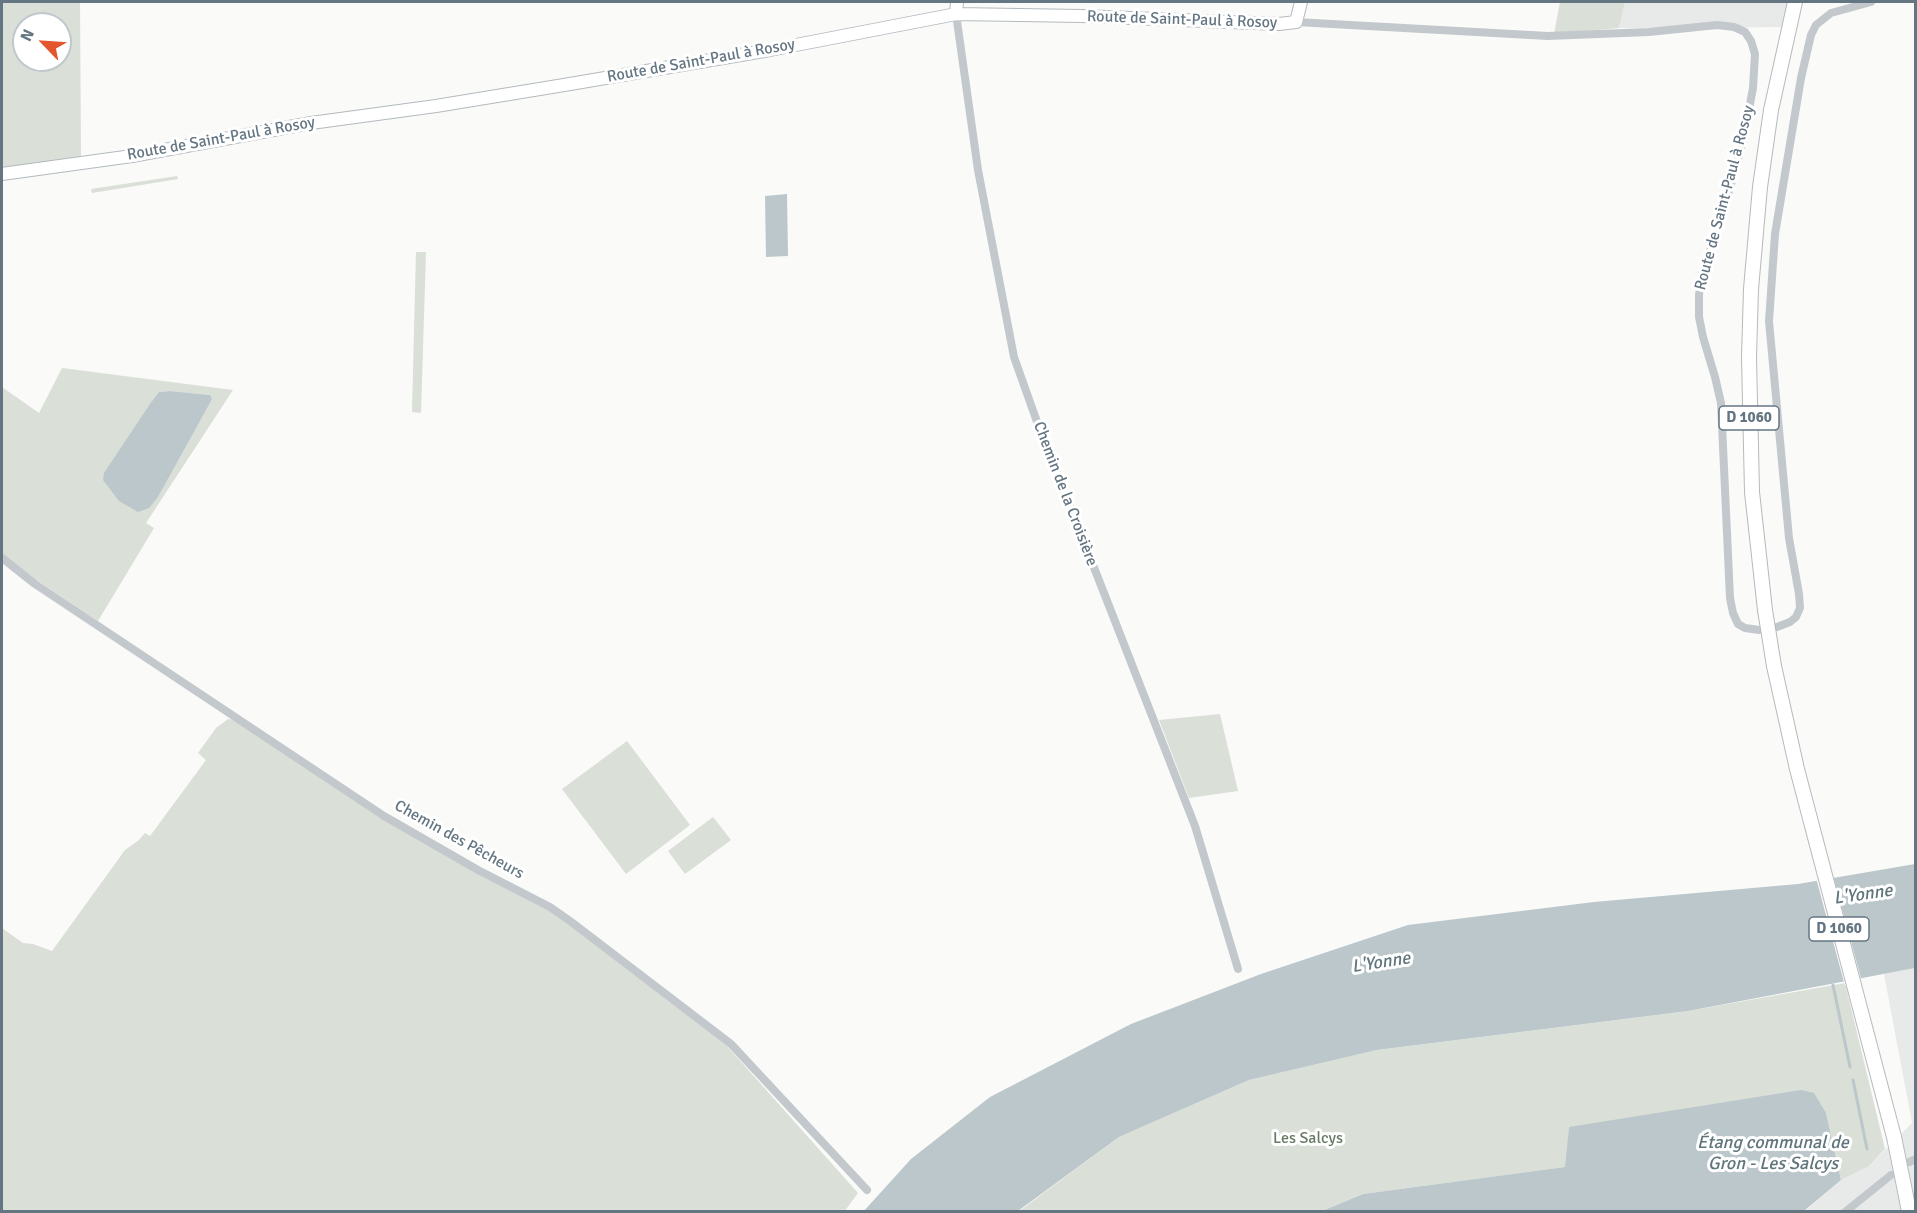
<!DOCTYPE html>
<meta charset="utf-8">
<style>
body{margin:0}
#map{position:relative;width:1917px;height:1213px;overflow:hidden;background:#fafaf8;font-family:Signika,sans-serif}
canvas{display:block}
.frame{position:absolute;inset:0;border:3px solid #657683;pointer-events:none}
.north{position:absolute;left:12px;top:12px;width:60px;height:60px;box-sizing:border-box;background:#fff;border:2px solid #c1c8cd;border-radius:50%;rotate:295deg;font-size:16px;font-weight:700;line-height:24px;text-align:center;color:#657683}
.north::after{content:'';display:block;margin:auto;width:21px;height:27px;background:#e4572e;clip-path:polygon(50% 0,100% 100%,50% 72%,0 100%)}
</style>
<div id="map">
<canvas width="1917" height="1213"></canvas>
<div class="frame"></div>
<div class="north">N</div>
</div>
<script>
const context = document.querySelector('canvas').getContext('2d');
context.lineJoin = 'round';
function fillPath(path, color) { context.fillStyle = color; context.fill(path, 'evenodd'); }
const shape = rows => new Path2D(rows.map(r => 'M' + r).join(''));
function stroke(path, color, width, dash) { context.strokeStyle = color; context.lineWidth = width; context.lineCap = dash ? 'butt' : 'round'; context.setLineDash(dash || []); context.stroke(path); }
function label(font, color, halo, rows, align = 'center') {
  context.font = font + ' Signika,sans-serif'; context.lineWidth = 6; context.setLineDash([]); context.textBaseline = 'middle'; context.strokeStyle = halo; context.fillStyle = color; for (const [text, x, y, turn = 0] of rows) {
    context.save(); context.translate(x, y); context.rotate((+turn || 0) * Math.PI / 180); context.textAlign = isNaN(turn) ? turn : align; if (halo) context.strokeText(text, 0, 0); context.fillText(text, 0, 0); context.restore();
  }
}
const built = shape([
 [1625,2,1802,2,1795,27,1619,28],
 [1915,968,1915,1211,1804,1212,1841,1180,1869,1166,1912,1123,1884,974]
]);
const green = shape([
 [2,2,80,2,81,157,2,169],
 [24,24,60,24,60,60,24,60],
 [1560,2,1625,2,1619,28,1554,34],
 [177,176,178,179,92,193,91,189],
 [416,252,426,252,421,413,412,412],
 [62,368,233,390,146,523,154,528,98,621,35,579,2,554,2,387,39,413],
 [170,391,209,395,211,399,158,497,152,401,159,392],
 [1220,714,1238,791,1189,798,1159,720],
 [228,719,234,720,383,819,548,909,727,1046,858,1193,844,1212,2,1211,2,928,23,943,33,944,52,951,125,850,139,840,145,833,150,836,206,760,198,753,216,728],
 [627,741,690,825,626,874,562,789],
 [713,817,731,840,685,874,668,851],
 [1845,983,1885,1149,1869,1166,1841,1180,1826,1113,1569,1127,1566,1167,1363,1194,1322,1211,1018,1212,1119,1137,1249,1080,1377,1050,1688,1011]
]);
const water = shape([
 [787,194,788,256,766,257,765,196],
 [170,391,210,395,212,399,158,497,149,508,138,512,119,501,103,480,104,473,152,401,159,392],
 [1915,864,1915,968,1688,1011,1377,1050,1249,1080,1119,1137,1018,1211,863,1212,911,1159,990,1097,1131,1024,1261,974,1408,925,1594,902,1798,884],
 [1801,1090,1814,1093,1826,1113,1841,1180,1804,1211,1322,1211,1363,1194,1565,1167,1569,1127]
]);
const pier = shape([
 [1833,875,1862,982,1845,986,1816,878]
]);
const stream = shape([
 [1833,985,1850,1067],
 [1853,1080,1867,1149]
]);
const street = shape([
 [956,14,978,170,1014,357,1036,419,1195,826,1238,969],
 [1296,22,1548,36,1649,32,1717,25,1734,27,1745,32,1751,41,1755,54,1753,88,1743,141,1722,216,1702,274,1699,295,1699,317,1703,337,1715,377,1721,403,1730,598,1733,613,1738,624,1745,628,1759,630],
 [2,558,35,584,384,816,478,870,550,907,570,921,731,1044,867,1190],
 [1777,627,1790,622,1796,617,1800,608,1799,594,1789,538,1769,321,1775,234,1801,78,1811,35,1816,25,1831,13,1871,2],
 [1909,1162,1916,1159],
 [1845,1212,1891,1175]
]);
const secondary = shape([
 [956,14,957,2],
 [2,174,132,156,311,123,436,106,564,85,770,50,956,14,1082,16,1279,24,1296,22,1301,2]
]);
const primary = shape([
 [1765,610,1752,492,1749,357,1751,289,1760,187,1771,110,1795,2],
 [1774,666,1797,769,1894,1137],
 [1906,1196,1909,1212]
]);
const primaryBridge = shape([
 [1765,610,1774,666],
 [1894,1137,1906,1196]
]);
const shields = [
 [1749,418,60],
 [1839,929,60]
];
const shieldNames = [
 ["D 1060",1749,418],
 ["D 1060",1839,929]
];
const streetNames = [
 ["Route de Saint-Paul à Rosoy",1182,20,2],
 ["Route de Saint-Paul à Rosoy",701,61,-10],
 ["Route de Saint-Paul à Rosoy",221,139,-10],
 ["Route de Saint-Paul à Rosoy",1725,198,-75],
 ["Chemin de la Croisière",1065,494,69],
 ["Chemin des Pêcheurs",459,840,29]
];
const parkNames = [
 ["Les Salcys",1308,1139]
];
const waterNames = [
 ["L'Yonne",1863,895,-8],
 ["L'Yonne",1381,963,-9],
 ["Étang communal de",1773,1143],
 ["Gron - Les Salcys",1773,1164]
];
fillPath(built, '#e8e9e9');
fillPath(green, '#dadfd7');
fillPath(water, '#bbc7cb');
fillPath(pier, '#fafaf8');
stroke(stream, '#bbc7cb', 3);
stroke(secondary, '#b3babf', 14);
stroke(primary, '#b5babe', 16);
stroke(street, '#c3c8cc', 8);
stroke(secondary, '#fff', 12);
stroke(primary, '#fff', 14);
stroke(primaryBridge, '#b5babe', 16, []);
stroke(primaryBridge, '#fff', 14);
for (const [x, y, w] of shields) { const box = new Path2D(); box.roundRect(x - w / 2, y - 12, w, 24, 4.5); context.fillStyle = '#fff'; context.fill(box); stroke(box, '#657683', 1.5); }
label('bold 15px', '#657683', null, shieldNames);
label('16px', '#657683', '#fff', streetNames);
label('16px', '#687a64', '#fff', parkNames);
label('italic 18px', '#60757c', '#fff', waterNames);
</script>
